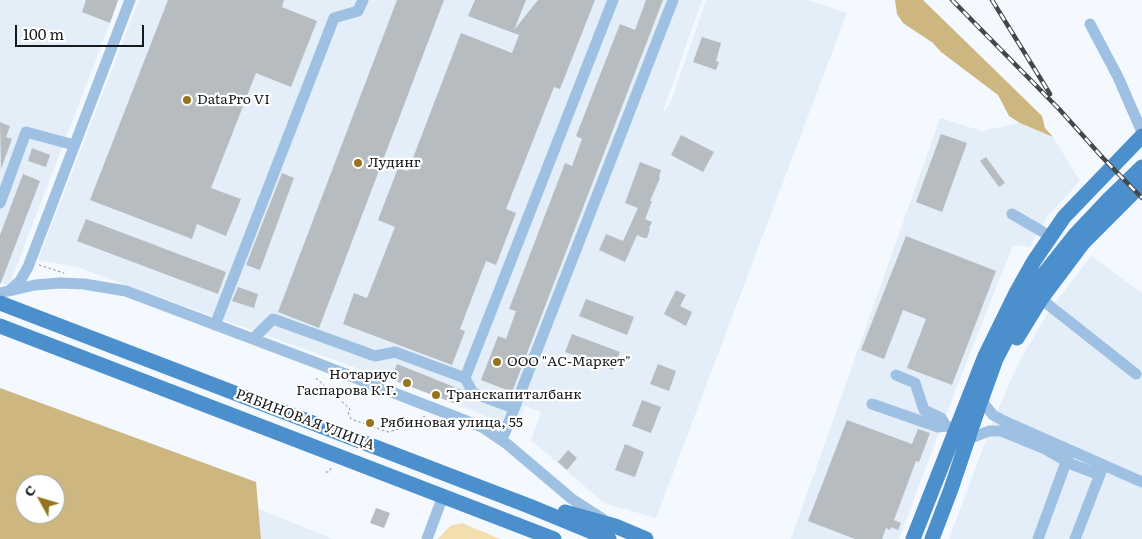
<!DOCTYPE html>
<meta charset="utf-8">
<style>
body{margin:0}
#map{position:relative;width:1142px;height:539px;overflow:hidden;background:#f3f9fe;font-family:Literata,serif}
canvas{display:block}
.north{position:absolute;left:15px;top:474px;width:50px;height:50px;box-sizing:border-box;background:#fff;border:1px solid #a2a3a4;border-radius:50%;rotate:309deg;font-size:14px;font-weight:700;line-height:20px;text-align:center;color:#17191b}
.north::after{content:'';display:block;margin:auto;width:18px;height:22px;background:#94741c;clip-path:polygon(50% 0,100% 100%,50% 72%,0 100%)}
.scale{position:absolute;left:15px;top:25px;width:129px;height:22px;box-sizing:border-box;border:2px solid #17191b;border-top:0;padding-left:6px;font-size:15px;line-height:18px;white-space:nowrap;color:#17191b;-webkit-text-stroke:4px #fff;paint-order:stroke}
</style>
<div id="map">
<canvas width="1142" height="539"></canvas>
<div class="north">С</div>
<div class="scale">100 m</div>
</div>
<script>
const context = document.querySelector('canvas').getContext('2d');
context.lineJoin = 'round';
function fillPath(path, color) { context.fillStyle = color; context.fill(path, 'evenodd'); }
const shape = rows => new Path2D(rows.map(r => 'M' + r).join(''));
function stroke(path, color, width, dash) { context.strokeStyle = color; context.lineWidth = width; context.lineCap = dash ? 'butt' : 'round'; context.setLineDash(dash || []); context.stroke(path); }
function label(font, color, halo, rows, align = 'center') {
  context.font = font + ' Literata,serif'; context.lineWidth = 4.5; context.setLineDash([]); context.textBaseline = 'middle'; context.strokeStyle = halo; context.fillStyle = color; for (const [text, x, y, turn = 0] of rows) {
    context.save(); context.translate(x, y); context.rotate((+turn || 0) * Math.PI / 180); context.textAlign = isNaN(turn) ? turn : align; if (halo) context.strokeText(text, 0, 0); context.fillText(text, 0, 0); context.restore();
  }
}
const built = shape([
 [0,0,119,0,9,286,0,282],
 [139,0,702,0,662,114,666,110,672,99,706,0,807,0,847,13,656,518,604,503,531,440,541,412,525,406,516,429,456,404,77,267,38,260],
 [940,118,982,131,1020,123,1053,137,1080,181,1046,218,1030,247,1013,245,941,427,899,539,791,539],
 [1091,256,1142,293,1142,539,949,539,995,416,1018,364,1048,312],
 [259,509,333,539,261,539]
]);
const green = shape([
 [462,523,500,539,438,539,450,526]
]);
const forest = shape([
 [895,0,923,0,1042,116,1045,128,1053,137,1020,123,1009,116,998,95,941,52,933,43,903,23,897,14],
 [0,388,256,482,261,539,0,539],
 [25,484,55,484,55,514,25,514]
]);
const building = shape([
 [86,0,118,0,110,23,82,12],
 [168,0,284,0,282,7,317,21,291,87,256,73,211,188,241,199,226,236,197,224,192,239,90,200],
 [397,0,444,0,319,328,278,312],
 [475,0,526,0,514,30,538,0,595,0,560,89,554,87,506,209,516,213,496,265,486,261,460,329,465,331,452,365,343,324,354,293,367,298,395,227,378,220,398,168,408,171,461,33,512,53,519,35,468,16],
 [646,0,663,0,512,392,481,380,498,336,506,339,516,311,509,309,565,163,572,166,582,139,576,136,620,24,635,30],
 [702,37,721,43,716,61,719,62,716,70,693,62],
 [0,122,10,126,6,137,12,139,1,169],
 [941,134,967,143,942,212,916,202],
 [681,135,714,152,703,172,671,155],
 [32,148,50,155,46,167,28,161],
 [986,157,1005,183,999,187,980,161],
 [640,162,661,170,659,177,660,178,650,201,652,201,645,219,652,222,649,228,650,229,647,238,644,238,637,235,625,262,599,250,606,234,623,241,638,208,625,203],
 [282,173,294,178,260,270,246,265],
 [23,174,40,181,0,285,0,235],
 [86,219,226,272,218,294,77,241],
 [906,236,996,271,952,385,907,368,926,319,903,310,884,359,861,350],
 [238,287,258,294,254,308,232,301],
 [676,290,686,295,680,306,692,312,686,326,664,314],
 [586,299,634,317,627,335,579,316],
 [572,334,620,352,613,370,565,352],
 [397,364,462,390,456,404,391,379],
 [658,364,676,371,669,391,650,384],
 [642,400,661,407,651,433,632,426],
 [847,420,912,444,918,429,930,433,919,462,916,461,894,520,901,523,898,530,891,527,890,530,886,528,882,539,855,539,808,521],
 [625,444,644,452,635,477,615,470],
 [568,450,577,458,567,470,558,462],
 [376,508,390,513,384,528,370,523]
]);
const path = shape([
 [39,265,64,273],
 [316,378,350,409,348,412,351,419,388,432,402,428,425,416],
 [326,472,329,472,332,466]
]);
const minor = shape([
 [1090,24,1118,77,1142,132],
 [0,203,26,132,74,145],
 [1012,214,1050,236],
 [10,290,20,281,28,267,130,0],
 [0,293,35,285,60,283,84,284,126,291,322,365,482,427,507,444,572,499,603,519],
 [1041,299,1136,374],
 [215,325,334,18,358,11,363,0],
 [253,339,273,319,375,356,395,352,465,378,473,393,514,408],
 [896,375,915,383,924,410,941,418,946,426,955,429],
 [465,378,613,0],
 [872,404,938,427,946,426],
 [984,404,993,415,1004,421,1142,482],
 [969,439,989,431,1001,431,1045,449,1071,464,1100,475],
 [502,440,673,0],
 [427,539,443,496],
 [1038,539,1069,454],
 [1075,539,1102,469]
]);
const major = shape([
 [0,303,529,506,609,539],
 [0,326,554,539],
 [1017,338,1041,299,1083,243,1142,184],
 [565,512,615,526,646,539],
 [913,539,985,356,1016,293,1034,261,1064,217,1142,136],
 [932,539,951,489,979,406,996,359,1025,303,1040,279,1075,235,1109,199,1142,167]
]);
const rail = shape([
 [952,0,1060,110,1103,158,1142,198],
 [992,0,1050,94]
]);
const markers = [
 [187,100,5,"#94741c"],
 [358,163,5,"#94741c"],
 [497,362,5,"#94741c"],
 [407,383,5,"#94741c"],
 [436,395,5,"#94741c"],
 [370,423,5,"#94741c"]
];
const poiNames = [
 ["DataPro VI",197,100],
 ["Лудинг",368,163],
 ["ООО \"АС-Маркет\"",507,362],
 ["Нотариус",397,375,"right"],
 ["Гаспарова К.Г.",397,391,"right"],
 ["Транскапиталбанк",446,395],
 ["Рябиновая улица, 55",380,423]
];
const streetNames = [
 ["РЯБИНОВАЯ УЛИЦА",305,420,21]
];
fillPath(built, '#e3eef8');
fillPath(green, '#f3dead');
fillPath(forest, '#cdb67f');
fillPath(building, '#b7bcc1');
stroke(path, '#888c8f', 1, [2.5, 2.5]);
stroke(minor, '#9ec0e3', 11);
stroke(major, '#4c8fcd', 15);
stroke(rail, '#45484b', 4.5);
stroke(rail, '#fff', 2.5, [8]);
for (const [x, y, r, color] of markers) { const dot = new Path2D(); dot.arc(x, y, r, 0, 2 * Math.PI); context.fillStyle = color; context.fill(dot); stroke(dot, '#fff', 2); }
label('14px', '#17191b', '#fff', poiNames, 'left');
label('14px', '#17191b', '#fff', streetNames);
</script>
